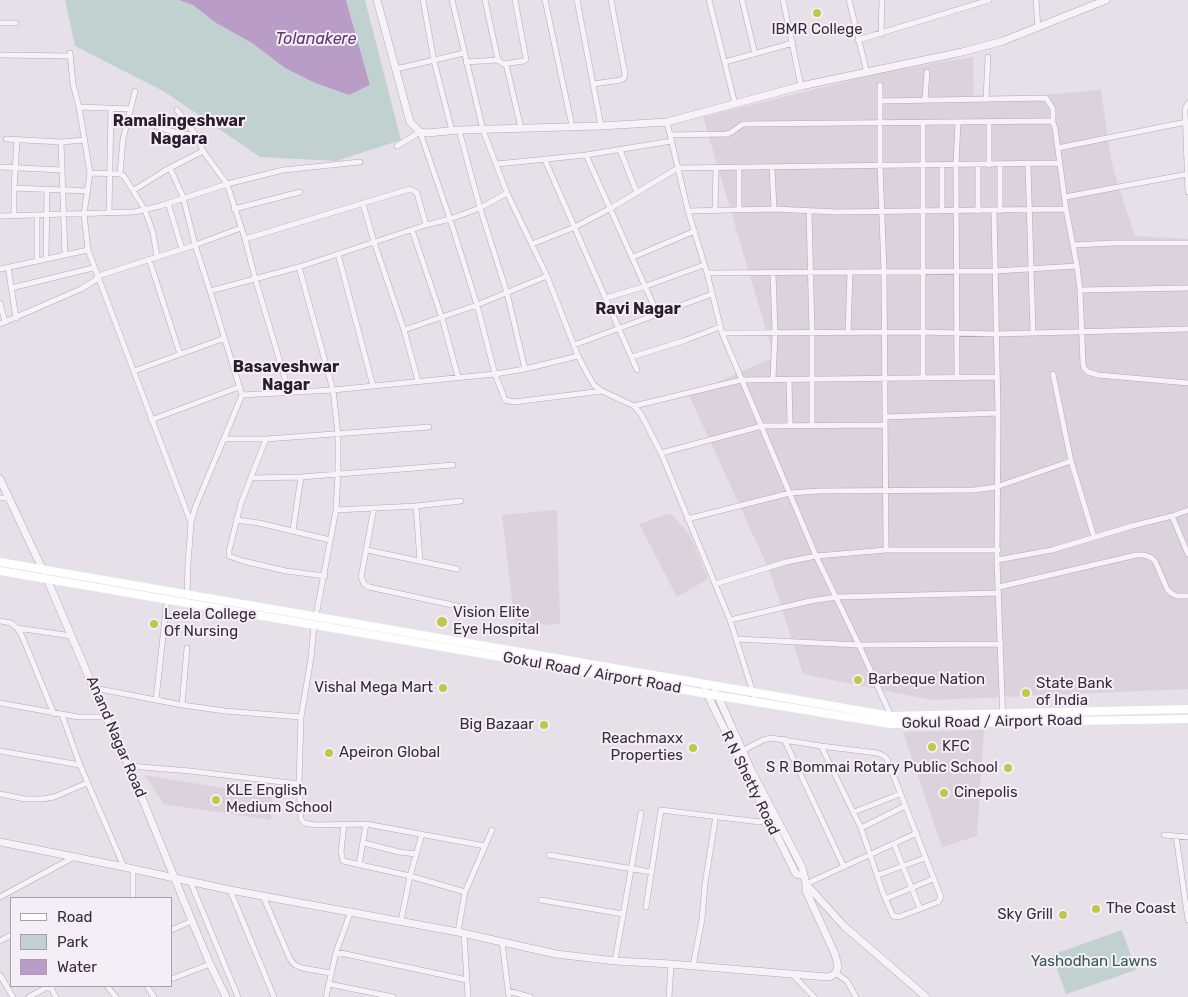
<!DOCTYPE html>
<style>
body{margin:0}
#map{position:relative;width:1188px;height:997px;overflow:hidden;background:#e6e0e8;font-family:Rubik,sans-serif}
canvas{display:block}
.legend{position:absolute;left:10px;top:897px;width:162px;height:90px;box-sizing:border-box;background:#f4eff6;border:1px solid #aaa0ac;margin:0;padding:6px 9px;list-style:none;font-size:15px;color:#3b293e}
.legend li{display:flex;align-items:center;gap:10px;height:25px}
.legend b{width:25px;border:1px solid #aaa0ac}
</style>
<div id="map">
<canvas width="1188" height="997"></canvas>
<ul class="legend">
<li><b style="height:6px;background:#fff"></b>Road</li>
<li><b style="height:14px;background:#c1d1d0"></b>Park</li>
<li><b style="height:14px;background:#ba9dc6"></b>Water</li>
</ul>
</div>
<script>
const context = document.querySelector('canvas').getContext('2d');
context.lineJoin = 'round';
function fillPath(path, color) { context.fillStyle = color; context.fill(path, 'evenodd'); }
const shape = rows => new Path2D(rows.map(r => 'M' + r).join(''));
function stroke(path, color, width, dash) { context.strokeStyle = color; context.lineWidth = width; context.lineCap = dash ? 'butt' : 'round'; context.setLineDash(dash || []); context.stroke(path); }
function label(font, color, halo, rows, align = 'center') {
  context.font = font + ' Rubik,sans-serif'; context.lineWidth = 4; context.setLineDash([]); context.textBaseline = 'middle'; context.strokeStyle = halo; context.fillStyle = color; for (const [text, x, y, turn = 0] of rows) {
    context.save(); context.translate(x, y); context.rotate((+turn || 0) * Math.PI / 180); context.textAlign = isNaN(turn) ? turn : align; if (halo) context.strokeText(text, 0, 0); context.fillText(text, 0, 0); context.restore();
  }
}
const built = shape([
 [973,57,974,95,1032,96,1101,90,1111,159,1118,185,1135,236,1188,239,1188,689,932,700,803,674,770,572,689,395,774,357,703,117,888,71],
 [557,510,560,624,515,626,502,515],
 [670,513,690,535,708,579,677,597,639,524],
 [984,730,977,836,942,847,903,732],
 [144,775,272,796,271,820,164,804]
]);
const green = shape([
 [65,0,179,0,193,5,216,23,252,43,285,68,315,83,349,95,370,85,346,0,365,0,401,140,336,161,260,157,165,92,75,46],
 [1122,930,1136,970,1066,994,1052,955]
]);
const water = shape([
 [179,0,346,0,370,85,349,95,315,83,285,68,252,43,216,23,193,5]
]);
const minor = shape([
 [423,0,434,61,452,131],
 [452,0,483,130,507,193,547,276,578,356,588,375,594,385,602,391,634,406,641,414,661,453,730,620,756,702],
 [485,0,498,60,503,64,524,61,526,59,515,0],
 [545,0,572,126],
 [577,0,601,126],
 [709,0,735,104],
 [742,0,755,54],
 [783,0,801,86],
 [849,0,867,73],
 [1036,0,1038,28],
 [0,23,16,23],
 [881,34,882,0],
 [858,40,989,0],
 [70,53,73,84,79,107,90,173,84,214,88,250,191,523],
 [0,55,70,56],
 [466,62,498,60],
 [725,62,793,43],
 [506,64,521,128],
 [396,69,464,53],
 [593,84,621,80,624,78,625,74,611,0],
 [880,85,880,165,884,271,886,550],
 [986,99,988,57],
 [925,100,927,72],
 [880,101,1046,98,1053,109,1053,123],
 [1188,103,1185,109,1188,192],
 [79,107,131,109],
 [177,110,196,135,203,151,227,184,245,239,255,278,289,392],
 [129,116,167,130,181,134,196,135],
 [667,122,688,211,707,273,722,333,816,556,859,645,891,716],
 [923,122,923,378],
 [989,122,989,165],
 [459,130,480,208,507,293,525,369],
 [670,135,726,134,730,133,743,124,747,124,1050,121,1053,123,1055,128,1066,209,1077,266,1080,290,1083,364,1084,368,1088,372,1098,375,1188,383],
 [6,139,61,142,85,140],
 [61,142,65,255],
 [397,146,420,132,450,219,477,305,495,374,505,400,514,402,602,391],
 [1058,148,1186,122],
 [620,150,637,193],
 [586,155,658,315],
 [545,160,637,370],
 [497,164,586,155,672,141],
 [1000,165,1000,211],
 [1028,165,1033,333],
 [0,167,62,170],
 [170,168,183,197,195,245,210,291],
 [739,168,739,210],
 [772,168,774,209],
 [90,173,120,174,124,176,145,210,153,233,157,256],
 [120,174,123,139,135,91],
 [14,188,88,191],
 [134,190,166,170,203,151],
 [1065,197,1188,174],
 [168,203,182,249],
 [363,204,374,242,404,330,418,381],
 [234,209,300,192],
 [715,210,716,168],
 [688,211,774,209,837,212,1066,209],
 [809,211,812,333,812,425],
 [942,211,942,165],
 [978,211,978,165],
 [994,211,998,413,997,560,1003,723],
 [109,213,111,108],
 [14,215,14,188,17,140],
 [37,215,37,260],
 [0,216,134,212,160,206,227,184,283,170,360,162],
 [412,230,442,318,458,377],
 [245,239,410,189,417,193,426,225],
 [532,244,575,227,611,208,678,168,1060,163],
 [1074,245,1114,243,1188,243],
 [338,254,373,386],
 [633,257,695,231],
 [46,258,47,189],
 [149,259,180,354],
 [8,267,16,318],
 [299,267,333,390,338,434,338,473,336,510,316,616],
 [0,269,88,250],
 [707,273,995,271,1077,266],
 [11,288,93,268],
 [1080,290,1188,288],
 [606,298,646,286,704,265],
 [0,303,5,322],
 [0,324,81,289,94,281,98,276,195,245,241,228],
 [404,330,477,305,547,276],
 [722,333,923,332,995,334,1188,329],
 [848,333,850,272],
 [574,345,712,294],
 [632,357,686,340,720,327],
 [134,371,225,338],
 [1053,374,1071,461,1094,537],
 [957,377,956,165,958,122],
 [773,379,775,333,773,272],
 [789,379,790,425],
 [242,395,333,390,495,374,525,369,578,356],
 [634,406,741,380,997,377],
 [885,417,998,413],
 [151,420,239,387],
 [224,439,266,439,429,427],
 [266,439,241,503,229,551,229,556,243,561,286,571,325,576],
 [661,453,762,426,885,425],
 [251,478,301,477,453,465],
 [0,498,9,498],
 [416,506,420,561],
 [374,508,361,577,364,584,369,587,457,606],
 [336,510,416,506,461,501],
 [1172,516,1188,554],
 [687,519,790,493,820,491,974,490,996,487,1071,461],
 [236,520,259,523,330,540],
 [293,530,301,477],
 [367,550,457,569],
 [997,560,1052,550,1132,526,1172,516,1188,510],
 [715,584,786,562,816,556,886,550,998,550],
 [999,587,1136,555,1143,555,1150,557,1155,561,1167,589,1171,593,1177,596,1188,596],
 [187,597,188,564,191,523,195,508,242,395,210,291,299,267,426,225,450,219,480,208,507,193],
 [730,620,810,601,837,597,999,593],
 [0,621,11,623,17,628,22,636,54,714],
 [314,625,311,658,301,717,299,784,301,819,304,823,315,825,366,824,485,846],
 [17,628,72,636],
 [736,639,859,645,1001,644],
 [94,688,182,705,225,711,301,717],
 [156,700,167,600],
 [0,703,78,717,106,717],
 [182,705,187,648],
 [62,715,80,765,124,867],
 [784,739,844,867],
 [0,751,80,765],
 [742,751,763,740,771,738,821,746,877,753,884,756,887,759,941,897,938,902,899,917,893,916,883,893,861,828,821,746],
 [129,766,190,771,299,784],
 [0,794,25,799,42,799,54,797,87,783],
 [854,812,900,794],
 [344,824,341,852,343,861,410,876,465,892],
 [861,828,905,806],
 [1164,835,1188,837],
 [1176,836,1188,920],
 [364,843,399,852,416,854],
 [894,844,920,909],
 [549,855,651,872],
 [359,865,366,824],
 [133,868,133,898],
 [878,875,925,858],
 [190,881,238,997],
 [806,884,917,833],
 [230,890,274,997],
 [263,896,290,959,295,965,302,968,331,973],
 [0,897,74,857],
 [885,899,933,879],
 [541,900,623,914],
 [646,907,661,810,760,822,770,815],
 [401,921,410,876,422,834],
 [171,930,192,921],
 [458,932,465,892,492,830],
 [464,934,468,997],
 [0,941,11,935],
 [502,942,509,997],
 [336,952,467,980],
 [615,961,641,813],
 [693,966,702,919,705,884,715,821],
 [836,973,847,981,856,997],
 [792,974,814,997],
 [0,975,13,997],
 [171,979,210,964],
 [329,984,393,997],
 [50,986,56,997],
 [107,986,116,997],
 [147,986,154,997],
 [508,991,530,997],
 [29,997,49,986],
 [326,997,336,952,351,911],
 [669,997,671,964]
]);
const tertiary = shape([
 [377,0,410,122,420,132,427,133,459,130,601,126,667,122,801,86,962,52,1003,41,1106,0],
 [0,479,47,579,106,717,129,766,192,921,210,964,226,997],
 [703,683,707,694,796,874,803,876],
 [713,685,751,770,802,867,806,884,844,926,926,997],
 [0,842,124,867,230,890,458,932,556,954,615,961,671,964,827,977,831,976,836,973,838,966,835,954,806,891,806,884]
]);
const secondary = shape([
 [0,562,891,716,1188,709],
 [0,571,547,665,707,694,890,724,1188,719]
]);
const markers = [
 [817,13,5,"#c1c74b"],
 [442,622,6,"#c1c74b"],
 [154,624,5,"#c1c74b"],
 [858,680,5,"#c1c74b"],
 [443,688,5,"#c1c74b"],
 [1026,693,5,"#c1c74b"],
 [544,725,5,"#c1c74b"],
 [932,747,5,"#c1c74b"],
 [693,748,5,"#c1c74b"],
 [329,753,5,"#c1c74b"],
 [1008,768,5,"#c1c74b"],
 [944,793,5,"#c1c74b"],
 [216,800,5,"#c1c74b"],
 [1096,909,5,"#c1c74b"],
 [1063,915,5,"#c1c74b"]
];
const poiNames = [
 ["IBMR College",817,30,"center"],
 ["Vision Elite",453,613],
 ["Eye Hospital",453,630],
 ["Leela College",164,615],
 ["Of Nursing",164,632],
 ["Barbeque Nation",868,680],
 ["State Bank",1036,684],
 ["of India",1036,701],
 ["Vishal Mega Mart",433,688,"right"],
 ["Big Bazaar",534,725,"right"],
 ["Reachmaxx",683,739,"right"],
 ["Properties",683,756,"right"],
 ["KFC",942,747],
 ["Apeiron Global",339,753],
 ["S R Bommai Rotary Public School",998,768,"right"],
 ["KLE English",226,791],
 ["Medium School",226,808],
 ["Cinepolis",954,793],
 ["The Coast",1106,909],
 ["Sky Grill",1053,915,"right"]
];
const streetNames = [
 ["Gokul Road / Airport Road",592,673,10],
 ["Gokul Road / Airport Road",992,722,-1],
 ["Anand Nagar Road",116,737,67],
 ["R N Shetty Road",750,783,64]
];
const parkNames = [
 ["Yashodhan Lawns",1094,962]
];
const waterNames = [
 ["Tolanakere",316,39]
];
const neighbourhoodNames = [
 ["Ramalingeshwar",179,121],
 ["Nagara",179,139],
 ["Ravi Nagar",638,309],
 ["Basaveshwar",286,367],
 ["Nagar",286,385]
];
fillPath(built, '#dbd2dd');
fillPath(green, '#c1d1d0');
fillPath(water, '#ba9dc6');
stroke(minor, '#b3a9b5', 6);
stroke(tertiary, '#b3a9b5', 8);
stroke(minor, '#f6f2f7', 5);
stroke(tertiary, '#f6f2f7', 7);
stroke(secondary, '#fff', 8);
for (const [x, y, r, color] of markers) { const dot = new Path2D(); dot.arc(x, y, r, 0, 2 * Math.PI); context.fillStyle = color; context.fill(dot); stroke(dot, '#f4eff6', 2); }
label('15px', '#3b293e', '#f4eff6', poiNames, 'left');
label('15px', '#3b293e', '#f4eff6', streetNames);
label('15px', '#375959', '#f4eff6', parkNames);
label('italic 16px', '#613670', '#f4eff6', waterNames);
label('bold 16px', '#2c1c2f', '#f4eff6', neighbourhoodNames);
</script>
